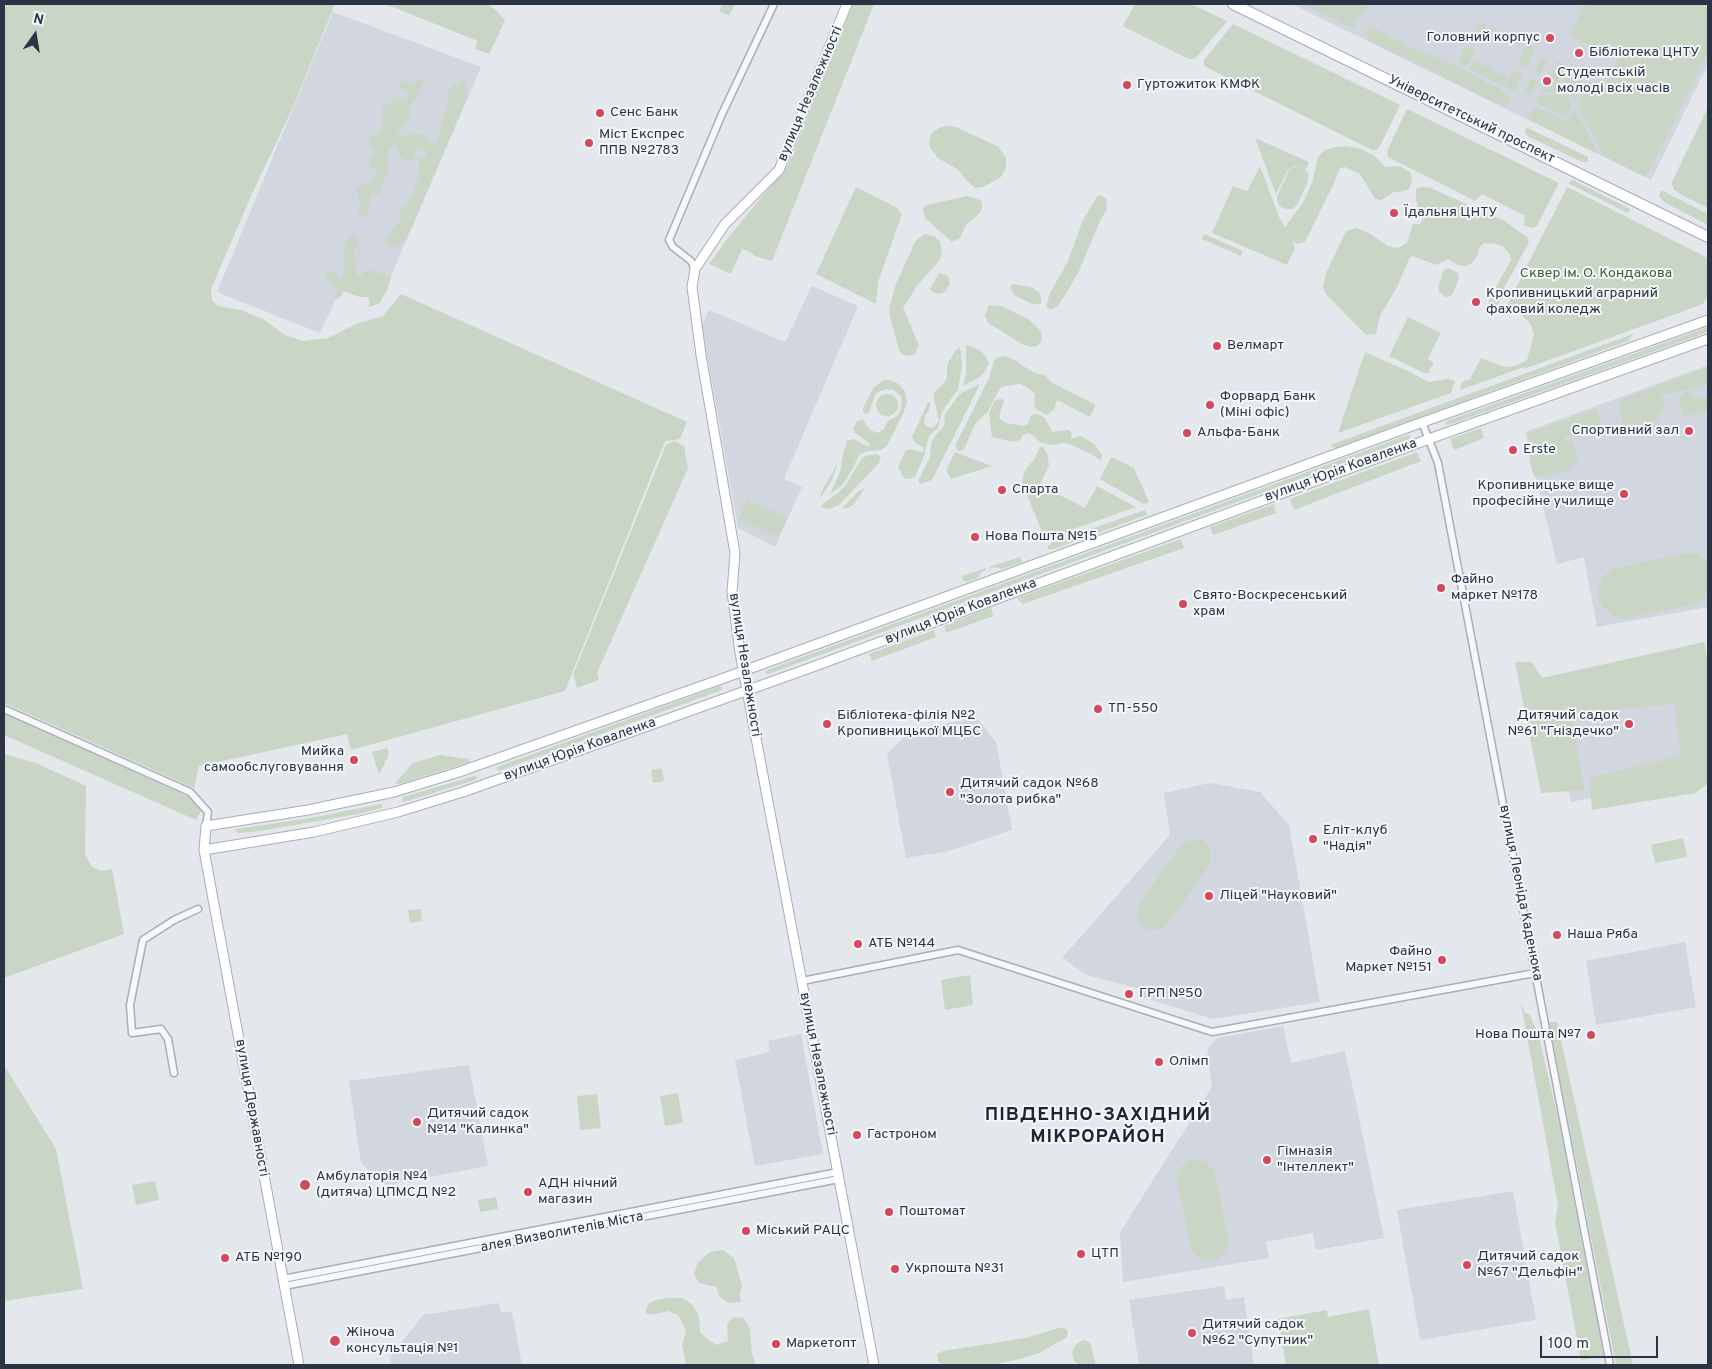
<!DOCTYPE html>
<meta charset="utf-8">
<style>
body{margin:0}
#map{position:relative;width:1712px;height:1369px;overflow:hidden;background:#e4e7ec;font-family:Overpass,sans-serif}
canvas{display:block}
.frame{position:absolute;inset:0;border:5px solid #2b3445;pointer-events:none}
.north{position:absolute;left:10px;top:10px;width:50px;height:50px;-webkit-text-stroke:4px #f4f6f9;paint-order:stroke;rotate:13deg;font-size:14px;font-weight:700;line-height:20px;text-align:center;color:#2b3445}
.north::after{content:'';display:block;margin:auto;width:18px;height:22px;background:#2b3445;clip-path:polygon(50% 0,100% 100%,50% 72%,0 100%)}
.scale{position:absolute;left:1540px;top:1336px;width:118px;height:22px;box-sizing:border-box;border:2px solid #2b3445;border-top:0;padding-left:6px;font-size:15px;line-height:18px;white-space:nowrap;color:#2b3445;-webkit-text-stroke:4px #f4f6f9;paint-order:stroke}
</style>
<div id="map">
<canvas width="1712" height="1369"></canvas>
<div class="frame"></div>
<div class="north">N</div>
<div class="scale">100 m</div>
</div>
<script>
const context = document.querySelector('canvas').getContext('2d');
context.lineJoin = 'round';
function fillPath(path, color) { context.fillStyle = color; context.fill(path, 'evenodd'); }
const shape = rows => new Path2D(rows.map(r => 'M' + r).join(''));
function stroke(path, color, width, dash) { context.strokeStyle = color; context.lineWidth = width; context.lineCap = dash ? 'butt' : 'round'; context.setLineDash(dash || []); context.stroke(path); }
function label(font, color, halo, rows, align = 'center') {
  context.font = font + ' Overpass,sans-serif'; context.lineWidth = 4; context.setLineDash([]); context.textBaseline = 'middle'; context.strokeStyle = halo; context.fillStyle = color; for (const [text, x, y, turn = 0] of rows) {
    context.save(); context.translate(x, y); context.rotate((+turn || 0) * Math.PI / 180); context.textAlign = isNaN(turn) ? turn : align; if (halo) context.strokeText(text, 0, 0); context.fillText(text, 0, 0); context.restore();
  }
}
const built = shape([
 [1292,4,1708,4,1708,64,1651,180],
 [333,12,481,67,382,297,344,282,320,333,217,292],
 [812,286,858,306,784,479,802,487,775,547,738,528,702,325,709,310,785,342],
 [1708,365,1708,607,1597,627,1584,557,1557,564,1525,432],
 [1693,673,1708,774,1571,802,1549,699],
 [977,718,996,742,1012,830,949,851,906,858,887,754,913,729],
 [1210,783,1260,792,1289,825,1320,1002,1213,1019,1138,996,1140,989,1087,975,1062,958,1170,835,1164,793],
 [1685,942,1696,1007,1596,1025,1586,961],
 [1283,1026,1291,1063,1345,1051,1384,1238,1316,1250,1313,1233,1266,1242,1269,1258,1123,1282,1120,1232,1212,1087,1207,1053,1210,1045,1218,1038],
 [801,1034,823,1154,755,1166,735,1060,770,1052,768,1041],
 [469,1065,488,1166,386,1185,361,1163,349,1081],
 [1513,1191,1536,1320,1420,1340,1397,1210],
 [1224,1286,1226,1300,1244,1297,1254,1365,1139,1365,1129,1300],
 [499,1303,501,1312,512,1312,522,1365,391,1365,390,1357,423,1315]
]);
const green = shape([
 [4,4,335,4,292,109,251,196,211,289,212,300,218,306,241,310,263,319,285,335,303,341,328,338,356,324,383,316,401,294,687,422,680,439,665,441,565,691,351,750,347,734,199,766,194,788,4,703],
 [385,4,488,4,499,13,505,21,489,54,475,49,478,41],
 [723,4,735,4,729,16,719,11],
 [853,4,874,4,772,261,757,257,750,252,742,249,731,274,709,264,731,234,788,165],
 [1135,4,1191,4,1227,21,1195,59,1189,59,1123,26],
 [1302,4,1347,4,1351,5,1351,4,1366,4,1367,6,1365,13,1357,19,1355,28,1350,27],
 [1585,4,1708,4,1708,52,1646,177,1604,156,1577,105,1589,82,1606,81,1617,59,1570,35],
 [1479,21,1487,26,1480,40,1475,42,1470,39],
 [1233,24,1400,105,1379,148,1376,150,1372,150,1204,66,1204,60],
 [1372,27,1420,52,1456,66,1489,84,1497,87,1510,97,1509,103,1506,107,1500,105,1368,40,1365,34,1368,30],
 [1490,27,1524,44,1523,47,1489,30],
 [1466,45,1472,48,1474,53,1467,67,1458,63],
 [1526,45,1535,50,1526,67,1522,65,1519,59],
 [1541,58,1547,61,1541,74,1535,71],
 [1474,60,1508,77,1503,86,1470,69],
 [1557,61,1587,76,1586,78,1556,64],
 [1557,68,1584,82,1574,101],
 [1553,69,1561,84,1558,91,1541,93,1545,85,1548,85,1551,80,1549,78],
 [1519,71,1523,73,1514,91,1505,87,1513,72],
 [1531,78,1538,81,1531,94,1525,91],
 [421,79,425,79,416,99,410,105,409,119,401,127,397,134,408,136,413,133,422,134,427,141,435,143,438,140,443,117,447,105,448,90,453,85,457,85,462,80,466,85,467,98,412,227,403,243,392,248,385,243,395,225,402,222,399,215,401,208,406,206,408,200,413,194,419,172,419,159,426,157,427,152,421,146,416,151,414,161,407,161,399,156,398,148,395,144,388,149,388,170,379,194,370,195,368,216,360,216,358,209,362,204,357,196,356,187,374,181,377,173,376,169,369,169,370,160,377,151,371,148,368,137,381,132,384,121,381,114,383,104,391,103,396,98,403,100,410,97,407,92,400,88,399,84,404,80,409,84],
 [1564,94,1567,95,1572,105,1566,117,1536,102,1539,96],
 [1535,107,1567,121,1575,109,1598,154,1527,119,1532,110],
 [1708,107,1707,112,1708,208,1683,196,1673,189,1673,186,1671,184],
 [1407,109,1559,183,1537,226,1532,228,1524,225,1525,216,1482,194,1475,201,1388,157,1387,151],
 [948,126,956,127,999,147,1006,158,1006,167,1001,177,983,187,975,188,964,178,959,170,938,158,931,149,929,142,931,135,934,131,941,127],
 [1526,127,1588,157,1588,162,1582,162,1527,136,1525,132],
 [1255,138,1309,162,1306,169,1304,168,1308,173,1308,181,1297,205,1293,209,1287,209,1281,207,1278,203,1277,197,1289,170,1294,167,1302,167,1294,166,1288,170,1276,194],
 [1346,146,1358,148,1374,155,1385,167,1400,166,1411,173,1412,180,1409,189,1400,192,1394,192,1381,200,1375,199,1360,174,1345,167,1340,168,1333,185,1305,242,1297,244,1292,241,1295,248,1287,265,1212,233,1233,186,1247,191,1260,166,1279,217,1285,227,1304,201,1313,180,1318,157,1325,150,1335,147],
 [1573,180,1630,209,1628,213,1568,183],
 [856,187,897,208,902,214,878,282,876,304,816,274],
 [1421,187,1431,188,1490,215,1503,220,1527,237,1529,242,1504,288,1498,306,1495,308,1491,308,1488,304,1490,298,1511,260,1510,254,1502,246,1496,244,1484,243,1480,247,1477,256,1472,263,1466,266,1458,265,1448,259,1437,265,1412,256,1409,259,1396,289,1380,316,1376,334,1366,335,1326,294,1323,286,1326,273,1346,231,1356,228,1369,233,1388,246,1398,248,1407,243,1413,224,1420,224,1424,219,1425,211,1418,207,1416,200,1416,189],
 [1567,187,1708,258,1708,295,1703,304,1524,369,1524,367,1460,390,1462,382,1470,379,1481,358,1504,367,1516,366,1527,360,1534,335,1531,325,1523,316,1507,306],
 [1661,190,1708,214,1708,225,1664,202,1659,195],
 [1098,195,1106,198,1107,209,1101,219,1078,273,1067,292,1057,307,1050,310,1046,306,1050,293,1068,261,1083,220],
 [967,196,980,200,982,203,982,207,980,213,966,225,960,238,952,242,925,218,923,208,927,205],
 [925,234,934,236,940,242,942,252,939,261,917,286,903,308,919,345,915,354,909,356,902,354,899,350,891,321,889,308,896,284,916,240],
 [1204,234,1243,251,1241,256,1202,239],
 [352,235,358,237,359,244,354,252,355,260,358,263,355,273,361,276,363,272,369,269,391,278,386,292,379,304,368,307,370,302,367,297,360,297,343,291,342,295,336,300,334,298,339,290,325,279,327,272,334,273,339,278,342,277,345,265,343,254,345,248,348,238],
 [1448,268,1458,273,1459,278,1453,293,1450,296,1445,297,1439,292,1438,287,1444,270],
 [939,273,948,276,950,284,945,292,939,294,933,292,930,289],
 [1013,284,1031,287,1039,292,1042,301,1040,304,1032,304,1014,295,1010,287],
 [989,305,1001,306,1028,319,1035,325,1041,331,1042,339,1040,343,1037,346,1031,347,1022,344,988,323,985,315],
 [1408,317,1441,333,1428,359,1434,363,1428,373,1424,373,1389,356],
 [1708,327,1708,332,1448,425,1445,423,1447,421],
 [1633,334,1628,341,1336,448,1330,445],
 [966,345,978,349,985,355,989,363,986,370,981,376,963,386,966,374],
 [959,347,961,352,962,367,958,389,942,412,938,428,929,436,924,456,915,476,911,479,904,478,898,467,906,450,909,449,922,452,924,450,923,447,914,442,912,437,928,402,930,403,930,407,929,411,925,415,924,424,930,428,934,427,939,421,933,394,945,382,947,377,947,365,955,351],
 [1365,352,1412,373,1428,382,1449,379,1455,381,1451,393,1338,433],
 [1005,356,1017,361,1023,366,1035,373,1045,375,1051,382,1096,405,1090,417,1057,400,1054,410,1047,415,1037,410,1034,405,1035,394,1027,387,1020,384,1004,386,1000,388,988,411,975,424,964,449,960,451,957,450,956,444,989,378,994,361,998,357],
 [1708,367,1708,385,1662,395,1665,406,1656,421,1622,428,1619,400],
 [884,380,890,380,897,383,905,391,907,402,903,414,887,446,881,450,867,451,860,454,846,480,841,486,830,494,840,472,844,450,847,441,854,439,868,447,870,444,854,432,853,429,857,421,863,420,870,430,878,433,884,429,887,422,897,416,901,410,902,400,900,395,893,390,886,389,878,392,875,395,869,413,865,414,863,412,863,408,873,388],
 [980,384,932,480,920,484,918,481,930,457,931,443,934,437,944,426,945,414,949,409,958,396,965,391],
 [1685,392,1690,393,1700,400,1704,399,1708,392,1708,411,1687,416,1683,414,1679,398],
 '876 405a11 11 0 1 1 22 0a11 11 0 1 1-22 0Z',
 [1002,399,1004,401,999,416,1000,419,1006,423,1024,426,1028,424,1031,416,1034,414,1040,415,1045,418,1052,432,1069,430,1072,434,1071,439,1081,436,1094,444,1102,455,1101,461,1093,455,1070,444,1063,443,1052,445,1040,442,1033,435,1027,433,1023,435,1020,440,1013,442,992,437,989,413,995,400],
 [1596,408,1603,429,1564,438,1567,442,1574,441,1578,461,1569,470,1535,478,1530,464,1529,449,1543,448,1530,442,1527,434],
 [1481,428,1484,438,1454,450,1450,439],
 [1408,435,1411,436,1409,439,768,674,765,673,767,670],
 [674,441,684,446,688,468,597,673,599,680,577,688,573,675,666,445],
 [1040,447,1043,447,1047,453,1049,465,1040,485,1085,508,1097,486,1136,507,1045,539,1022,483,1024,472,1035,458],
 [955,452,973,459,992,466,951,479,946,470],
 [1417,452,1421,461,1294,510,1290,499],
 [877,454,881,457,878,464,839,505,829,509,821,507,823,504,838,493,846,485,862,458,869,455],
 [1111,457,1134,468,1149,502,1144,504,1100,479],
 [838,462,832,480,820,499,821,493],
 [866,487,853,505,848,508,842,508,858,492],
 [747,500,787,518,778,537,738,519],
 [1274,504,1276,513,1213,535,1210,527],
 [1145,510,1147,514,1144,516,1054,549,1048,549,1048,546,1052,543],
 [1181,539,1184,548,1023,604,1017,598],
 [1684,553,1696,554,1708,561,1708,595,1705,599,1696,604,1623,619,1615,617,1603,607,1599,599,1598,590,1604,576,1612,569],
 [1020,557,1022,562,1002,569,994,567,990,569,989,567],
 [986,568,986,570,982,572,977,578,967,582,963,580,962,576],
 [991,607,993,616,946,633,944,626],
 [934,630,936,637,872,661,869,654],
 [1704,642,1708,662,1708,783,1696,793,1592,810,1589,778,1681,756,1674,704,1571,714,1584,790,1541,793,1515,662,1532,662,1542,678],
 [720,686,722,687,722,690,499,771,496,770,497,767],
 [4,713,205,804,196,820,4,735],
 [387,748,389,754,379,775,372,752],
 [4,754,36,763,86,786,85,854,92,867,101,871,112,869,124,934,4,978],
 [440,755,469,759,470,762,400,784,395,783,413,763],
 [662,768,664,781,653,783,651,770],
 [474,776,477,777,475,780,404,802,402,800,403,797],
 [380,804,383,805,382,808,358,814,254,832,238,833,235,831,236,829,316,817],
 [1683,838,1687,857,1655,863,1651,845],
 [1195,839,1204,841,1209,847,1212,856,1210,864,1166,926,1156,931,1144,928,1137,918,1139,905,1181,845,1187,841],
 [421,909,422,921,410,923,408,910],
 [970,975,973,1005,945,1010,941,980],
 [1521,1003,1525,1013,1530,1015,1539,1037,1560,1127,1604,1357,1581,1360,1555,1222,1558,1205],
 [1549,1022,1557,1022,1633,1365,1616,1365],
 [4,1065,56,1149,83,1289,4,1301],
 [678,1093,683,1123,665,1126,660,1096],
 [597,1094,601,1128,580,1130,577,1096],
 [1198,1159,1207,1163,1214,1171,1228,1238,1227,1248,1224,1253,1217,1259,1211,1261,1199,1258,1191,1249,1177,1182,1177,1175,1182,1166,1188,1161],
 [155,1181,159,1200,136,1205,132,1185],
 [496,1197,498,1209,480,1212,478,1200],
 [723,1250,734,1258,742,1286,740,1293,741,1302,728,1303,720,1297,716,1287,699,1283,694,1274,698,1262,710,1252],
 [668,1298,682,1298,692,1304,699,1317,700,1332,705,1337,716,1345,728,1341,727,1323,734,1317,744,1318,750,1329,752,1353,756,1365,686,1365,682,1344,686,1333,683,1324,678,1315,668,1311,650,1315,645,1312,648,1304,656,1300],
 [1369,1309,1379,1365,1286,1365,1278,1319,1327,1310,1328,1317],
 [1059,1328,1065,1328,1068,1332,1067,1337,1039,1353,1020,1359,992,1365,956,1365,940,1363,938,1360,937,1354,943,1351,1026,1338],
 [1083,1340,1090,1343,1096,1365,1081,1365,1075,1362,1072,1353,1076,1344]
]);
const street = shape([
 [695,269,691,261,673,247,669,240,722,114,774,4],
 [1422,422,1438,463,1610,1365],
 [4,709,190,792,208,812,206,826],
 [802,981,958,950,1212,1032,1535,973],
 [174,1073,168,1039,161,1029,132,1033,130,1005,143,940,174,920,198,909],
 [283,1279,838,1172],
 [284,1286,839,1179]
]);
const secondary = shape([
 [847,4,779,170,725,224,695,269,692,287,701,355,735,553,732,592,740,653,874,1365],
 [204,850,314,832,398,812,463,792,807,669,1429,439,1708,339],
 [299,1365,204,850,206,826,308,810,394,792,459,772,727,677,1412,426,1708,320]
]);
const primary = shape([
 [1233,4,1708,237]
]);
const markers = [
 [1550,38,5,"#d1495b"],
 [1579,53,5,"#d1495b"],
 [1547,81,5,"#d1495b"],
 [1127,85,5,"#d1495b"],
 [600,113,5,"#d1495b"],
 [589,143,5,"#d1495b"],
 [1394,213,5,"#d1495b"],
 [1476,302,5,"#d1495b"],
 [1217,346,5,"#d1495b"],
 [1210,405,5,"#d1495b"],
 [1689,431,5,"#d1495b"],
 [1187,433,5,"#d1495b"],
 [1513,450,5,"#d1495b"],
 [1002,490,5,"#d1495b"],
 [1624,494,5,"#d1495b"],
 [975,537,5,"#d1495b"],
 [1441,588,5,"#d1495b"],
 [1183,604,5,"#d1495b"],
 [1098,709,5,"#d1495b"],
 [827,724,5,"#d1495b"],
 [1629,724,5,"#d1495b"],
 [354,760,5,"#d1495b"],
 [950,792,5,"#d1495b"],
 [1313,839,5,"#d1495b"],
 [1209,896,5,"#d1495b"],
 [1557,935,5,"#d1495b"],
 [858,944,5,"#d1495b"],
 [1442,960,5,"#d1495b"],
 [1129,994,5,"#d1495b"],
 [1591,1035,5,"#d1495b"],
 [1159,1062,5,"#d1495b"],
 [417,1122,5,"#d1495b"],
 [857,1135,5,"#d1495b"],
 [1267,1160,5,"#d1495b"],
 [305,1185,6,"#d1495b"],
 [528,1192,5,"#d1495b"],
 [889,1212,5,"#d1495b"],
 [746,1231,5,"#d1495b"],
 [1081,1254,5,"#d1495b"],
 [225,1258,5,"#d1495b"],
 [1467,1265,5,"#d1495b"],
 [895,1269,5,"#d1495b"],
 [1192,1333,5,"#d1495b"],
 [335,1341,6,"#d1495b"],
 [776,1344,5,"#d1495b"]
];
const poiNames = [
 ["Головний корпус",1540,38,"right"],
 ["Бібліотека ЦНТУ",1589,53],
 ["Студентській",1557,73],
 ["молоді всіх часів",1557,89],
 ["Гуртожиток КМФК",1137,85],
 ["Сенс Банк",610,113],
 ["Міст Експрес",599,135],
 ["ППВ №2783",599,151],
 ["Їдальня ЦНТУ",1404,213],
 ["Кропивницький аграрний",1486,294],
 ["фаховий коледж",1486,310],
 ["Велмарт",1227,346],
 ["Форвард Банк",1220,397],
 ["(Міні офіс)",1220,413],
 ["Спортивний зал",1679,431,"right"],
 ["Альфа-Банк",1197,433],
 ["Erste",1523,450],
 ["Кропивницьке вище",1614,486,"right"],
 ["професійне училище",1614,502,"right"],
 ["Спарта",1012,490],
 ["Нова Пошта №15",985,537],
 ["Файно",1451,580],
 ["маркет №178",1451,596],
 ["Свято-Воскресенський",1193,596],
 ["храм",1193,612],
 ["ТП-550",1108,709],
 ["Бібліотека-філія №2",837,716],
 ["Кропивницької МЦБС",837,732],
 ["Дитячий садок",1619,716,"right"],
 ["№61 \"Гніздечко\"",1619,732,"right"],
 ["Мийка",344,752,"right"],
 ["самообслуговування",344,768,"right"],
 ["Дитячий садок №68",960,784],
 ["\"Золота рибка\"",960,800],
 ["Еліт-клуб",1323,831],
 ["\"Надія\"",1323,847],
 ["Ліцей \"Науковий\"",1219,896],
 ["Наша Ряба",1567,935],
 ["АТБ №144",868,944],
 ["Файно",1432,952,"right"],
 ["Маркет №151",1432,968,"right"],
 ["ГРП №50",1139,994],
 ["Нова Пошта №7",1581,1035,"right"],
 ["Олімп",1169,1062],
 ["Дитячий садок",427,1114],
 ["№14 \"Калинка\"",427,1130],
 ["Гастроном",867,1135],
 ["Гімназія",1277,1152],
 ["\"Інтеллект\"",1277,1168],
 ["Амбулаторія №4",316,1177],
 ["(дитяча) ЦПМСД №2",316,1193],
 ["АДН нічний",538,1184],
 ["магазин",538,1200],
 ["Поштомат",899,1212],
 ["Міський РАЦС",756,1231],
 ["ЦТП",1091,1254],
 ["Дитячий садок",1477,1257],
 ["№67 \"Дельфін\"",1477,1273],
 ["АТБ №190",235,1258],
 ["Укрпошта №31",905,1269],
 ["Дитячий садок",1202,1325],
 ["№62 \"Супутник\"",1202,1341],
 ["Жіноча",346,1333],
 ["консультація №1",346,1349],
 ["Маркетопт",786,1344]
];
const streetNames = [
 ["вулиця Незалежності",811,94,-67],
 ["Університетський проспект",1471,120,26],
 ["вулиця Юрія Коваленка",1341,471,-20],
 ["вулиця Юрія Коваленка",961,612,-21],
 ["вулиця Незалежності",744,665,81],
 ["вулиця Юрія Коваленка",580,750,-20],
 ["вулиця Леоніда Каденюка",1520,893,79],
 ["вулиця Незалежності",817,1064,79],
 ["вулиця Державності",251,1108,80],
 ["алея Визволителів Міста",562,1233,-11]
];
const parkNames = [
 ["Сквер ім. О. Кондакова",1596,274]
];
const districtNames = [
 ["ПІВДЕННО-ЗАХІДНИЙ",1098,1116],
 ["МІКРОРАЙОН",1098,1138]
];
fillPath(built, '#d2d6de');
fillPath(green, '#c9d6c5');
stroke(street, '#a9aeb7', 9);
stroke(secondary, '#a9aeb7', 11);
stroke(primary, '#a3abb8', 12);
stroke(street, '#f7f8fa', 6);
stroke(secondary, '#fff', 9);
stroke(primary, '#fff', 10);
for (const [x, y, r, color] of markers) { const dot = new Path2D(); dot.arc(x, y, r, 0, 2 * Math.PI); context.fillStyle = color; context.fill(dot); stroke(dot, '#f4f6f9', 2); }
label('14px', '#2b3445', '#f4f6f9', poiNames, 'left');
label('14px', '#2b3445', '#f4f6f9', streetNames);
label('14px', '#3f6138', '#f4f6f9', parkNames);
context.letterSpacing = '1px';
label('bold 19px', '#1d2536', '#f4f6f9', districtNames);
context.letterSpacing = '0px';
</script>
